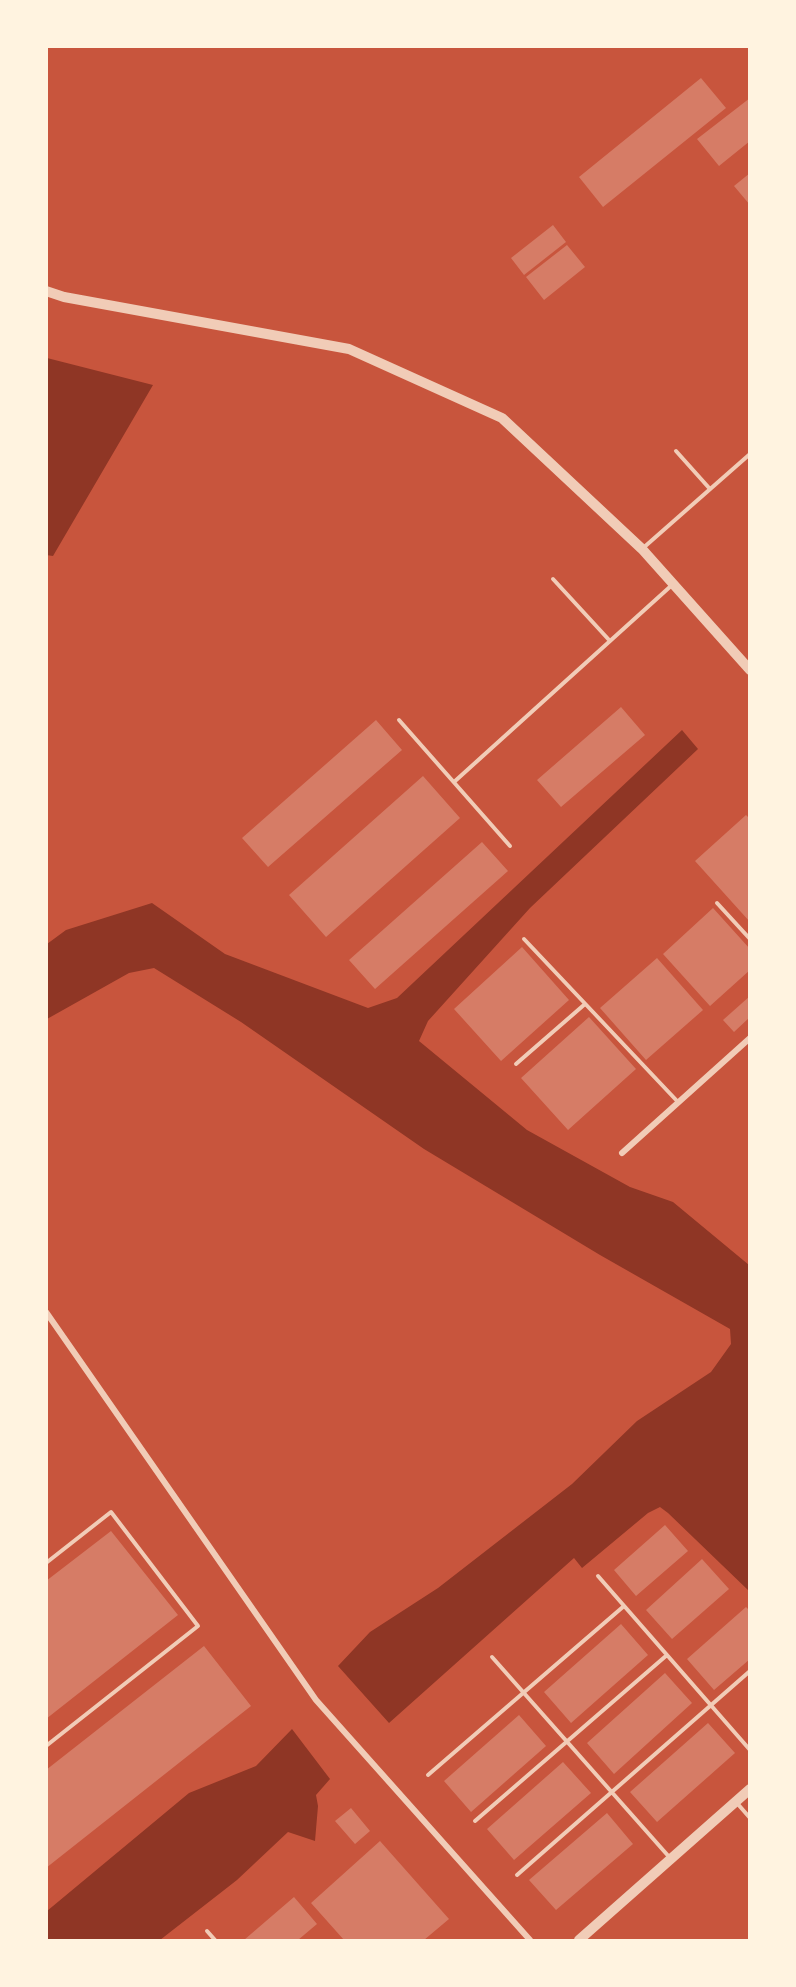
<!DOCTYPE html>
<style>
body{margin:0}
#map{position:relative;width:796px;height:1987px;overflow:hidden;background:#c8553d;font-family:"IBM Plex Serif",serif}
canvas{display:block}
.frame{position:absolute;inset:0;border:48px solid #fff3e0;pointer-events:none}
</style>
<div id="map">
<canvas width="796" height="1987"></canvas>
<div class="frame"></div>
</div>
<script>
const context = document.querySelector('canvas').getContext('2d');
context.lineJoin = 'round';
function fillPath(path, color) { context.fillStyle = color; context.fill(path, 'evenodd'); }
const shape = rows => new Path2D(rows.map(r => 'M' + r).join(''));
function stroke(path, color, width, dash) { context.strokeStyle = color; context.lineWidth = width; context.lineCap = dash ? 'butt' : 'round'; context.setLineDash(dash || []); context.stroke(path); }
const water = shape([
 [47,358,153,385,53,556,46,555],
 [682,730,698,749,530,908,428,1021,419,1041,527,1130,630,1187,673,1202,749,1265,749,1591,668,1513,660,1507,648,1513,582,1568,574,1558,389,1723,338,1666,370,1632,438,1588,572,1484,637,1421,711,1372,731,1344,730,1329,600,1255,424,1149,241,1022,154,968,129,973,47,1019,47,944,66,930,152,903,225,954,368,1008,397,998],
 [292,1729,330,1779,316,1795,318,1806,315,1841,288,1832,237,1880,160,1940,47,1940,47,1911,189,1793,256,1766]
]);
const building = shape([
 [701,78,726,108,603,207,579,177],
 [750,98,750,141,719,166,697,139],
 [750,173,750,205,734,186],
 [553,225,566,242,524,275,511,258],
 [567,245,585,267,544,300,526,277],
 [621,707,645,735,561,807,537,780],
 [376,720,402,750,268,867,242,838],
 [423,776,460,818,326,937,289,895],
 [746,815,750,819,750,922,695,861],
 [482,842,508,871,375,989,349,960],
 [713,908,750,949,750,970,710,1006,663,954],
 [522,947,569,1000,501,1061,454,1009],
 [657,958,703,1010,646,1060,600,1008],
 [750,996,750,1017,734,1032,723,1020],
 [589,1017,636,1069,568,1130,521,1078],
 [665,1525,688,1551,636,1596,614,1570],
 [111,1531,178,1615,46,1719,46,1581],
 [702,1559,729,1589,672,1639,646,1610],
 [746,1607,750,1611,750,1659,714,1690,687,1659],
 [621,1624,648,1655,571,1723,544,1692],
 [204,1646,251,1706,46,1868,46,1770],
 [665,1673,692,1703,614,1774,587,1743],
 [519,1715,546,1746,471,1812,444,1781],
 [708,1723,735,1753,657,1822,630,1792],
 [563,1762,591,1793,514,1860,487,1829],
 [351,1808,370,1831,355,1844,335,1821],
 [607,1813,633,1844,556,1910,529,1880],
 [380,1841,449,1919,424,1940,344,1940,311,1903],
 [294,1897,317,1924,298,1940,244,1940]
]);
const service = shape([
 [676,451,710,489],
 [642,549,750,454],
 [553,579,610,641],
 [399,720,510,846],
 [454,782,672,585],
 [717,903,750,939],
 [524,939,678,1102],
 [516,1064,585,1004],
 [46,1563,111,1512,198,1626,46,1746],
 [598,1576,750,1750],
 [492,1657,671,1859],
 [428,1775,624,1606],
 [736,1802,750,1818],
 [475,1821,667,1655],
 [517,1875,750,1671],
 [207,1931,215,1940]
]);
const minor = shape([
 [622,1153,750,1038],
 [46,1312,316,1700,530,1940]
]);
const tertiary = shape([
 [46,291,64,297,349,349,502,418,642,549,750,670],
 [579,1940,750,1789]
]);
fillPath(water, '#8f3625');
fillPath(building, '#d67c66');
stroke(service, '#f1ccb7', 4);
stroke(minor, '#f1ccb7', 6);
stroke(tertiary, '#f1ccb7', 10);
</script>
